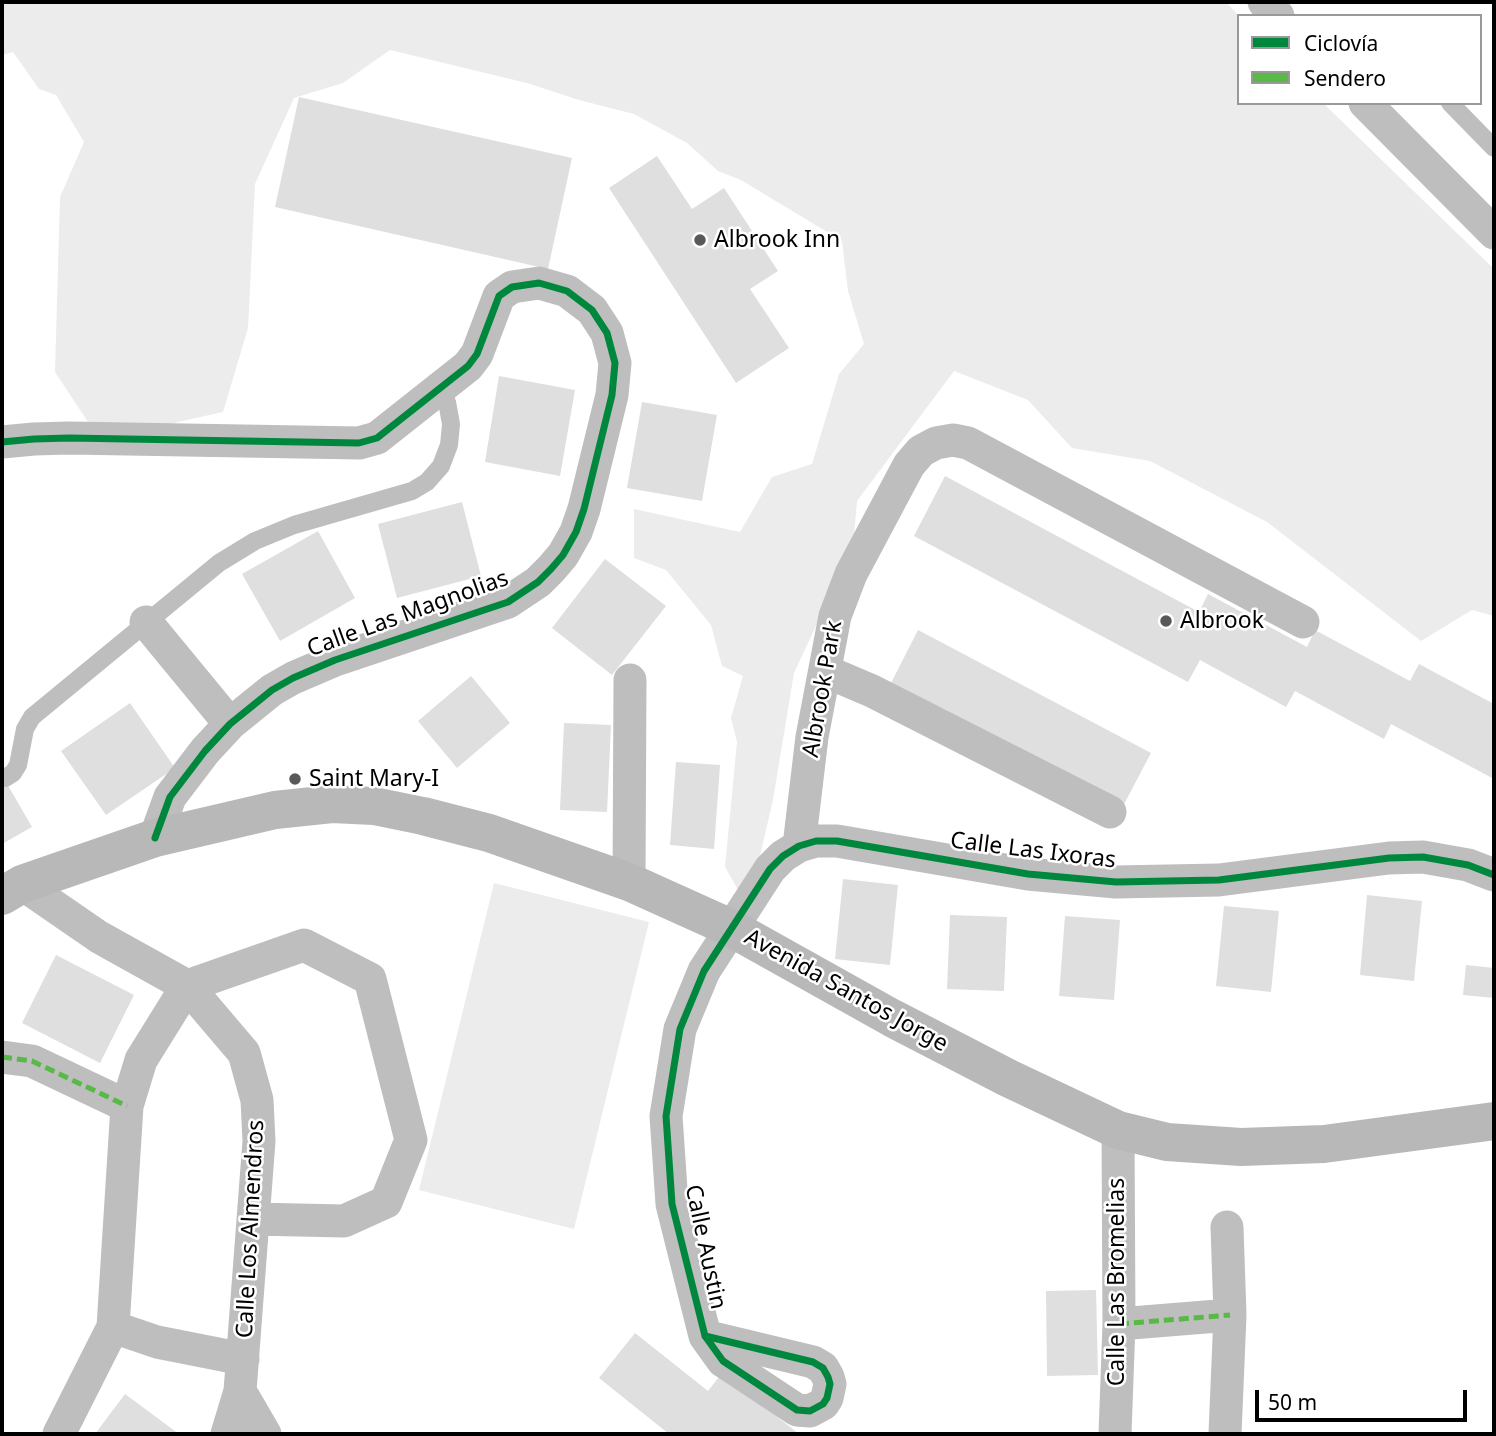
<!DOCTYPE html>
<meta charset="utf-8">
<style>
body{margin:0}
#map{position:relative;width:1496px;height:1436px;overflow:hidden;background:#fff;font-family:"Noto Sans",sans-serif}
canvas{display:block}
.frame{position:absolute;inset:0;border:4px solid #000;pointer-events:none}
.legend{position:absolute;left:1237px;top:14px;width:245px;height:91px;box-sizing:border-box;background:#fff;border:2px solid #999;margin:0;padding:9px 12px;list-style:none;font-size:21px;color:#000}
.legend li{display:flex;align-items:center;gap:14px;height:35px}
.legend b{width:35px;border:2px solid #999}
.scale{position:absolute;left:1255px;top:1390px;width:212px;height:32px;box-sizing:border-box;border:4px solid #000;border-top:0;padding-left:9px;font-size:21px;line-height:24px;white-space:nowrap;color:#000;-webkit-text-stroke:5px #fff;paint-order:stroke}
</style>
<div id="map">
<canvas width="1496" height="1436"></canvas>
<div class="frame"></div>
<ul class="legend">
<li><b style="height:9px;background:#00873e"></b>Ciclovía</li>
<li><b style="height:9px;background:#58b947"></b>Sendero</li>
</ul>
<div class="scale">50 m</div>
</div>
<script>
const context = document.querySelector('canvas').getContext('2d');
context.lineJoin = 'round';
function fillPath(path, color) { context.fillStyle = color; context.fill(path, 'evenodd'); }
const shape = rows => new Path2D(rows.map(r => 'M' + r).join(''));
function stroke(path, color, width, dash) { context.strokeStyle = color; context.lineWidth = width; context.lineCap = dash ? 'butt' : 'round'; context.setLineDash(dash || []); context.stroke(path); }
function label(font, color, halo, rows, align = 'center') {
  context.font = font + ' "Noto Sans",sans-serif'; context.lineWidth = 5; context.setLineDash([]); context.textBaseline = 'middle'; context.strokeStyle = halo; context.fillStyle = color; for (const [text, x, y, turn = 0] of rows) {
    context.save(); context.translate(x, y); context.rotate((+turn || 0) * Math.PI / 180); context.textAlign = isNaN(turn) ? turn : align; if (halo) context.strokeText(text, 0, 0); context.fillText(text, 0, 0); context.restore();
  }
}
const green = shape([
 [2,2,1226,2,1239,16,1239,103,1323,103,1494,269,1494,616,1472,610,1421,641,1267,522,1150,461,1072,448,1028,400,954,371,857,501,853,547,794,673,773,800,748,907,725,867,737,742,731,718,743,676,722,666,711,625,666,570,634,558,634,509,740,532,772,477,812,464,839,374,864,344,848,291,842,241,741,180,718,171,687,143,634,114,579,100,527,83,390,50,343,83,294,98,255,184,248,328,223,412,151,428,88,422,55,372,60,197,84,142,56,95,39,89,13,52,2,55],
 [494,883,649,922,574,1229,419,1190]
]);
const building = shape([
 [299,97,572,158,548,269,275,207],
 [657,156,692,209,724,188,778,271,750,289,789,348,736,383,609,188],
 [499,376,575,390,560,476,485,462],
 [642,402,717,415,702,501,627,488],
 [945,476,1199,612,1208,594,1307,647,1315,630,1410,681,1419,664,1494,704,1494,779,1391,724,1384,739,1295,691,1286,707,1200,660,1188,682,914,536],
 [462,502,481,576,397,598,378,524],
 [318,531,355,598,280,641,242,574],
 [605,559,666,606,612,675,552,628],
 [918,630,1151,753,1122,808,890,685],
 [471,676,510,723,457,768,418,721],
 [130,703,175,768,106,815,61,751],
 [564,723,611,725,607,812,560,810],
 [676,762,720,765,714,849,670,845],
 [2,775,32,827,2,844],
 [843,879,898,885,890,965,835,959],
 [1367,895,1422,901,1414,981,1360,975],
 [1224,906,1279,911,1271,992,1216,986],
 [950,915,1007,917,1004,991,947,989],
 [1065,916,1120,920,1114,1000,1059,996],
 [56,955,134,995,100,1063,22,1023],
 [1466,965,1494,968,1494,998,1463,995],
 [1096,1290,1098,1375,1047,1376,1046,1291],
 [635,1333,708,1391,722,1373,799,1434,669,1434,599,1378],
 [125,1394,179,1434,95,1434]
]);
const lane = shape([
 [1450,103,1494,148],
 [5,778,13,773,18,765,25,729,32,717,219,563,255,541,294,525,412,491,427,482,441,466,449,445,451,424,447,402]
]);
const street = shape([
 [1264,2,1278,16],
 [1365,103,1494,233],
 [2,442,34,439,69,438,359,443,377,438,468,366,477,354,499,296,512,287,539,283,567,291,592,310,607,333,615,363,612,395,584,509,576,532,563,555,551,569,538,582,508,602,335,660,293,678,272,690,230,724,205,751,170,797,155,838],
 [146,622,230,724],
 [825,671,872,691,1110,812],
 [799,846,812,737,835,616,851,574,909,465,921,451,936,443,953,440,968,443,1303,622],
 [629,882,630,680],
 [22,884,99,937,187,986,244,1053,257,1100,259,1141,240,1391,227,1434],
 [2,1057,32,1061,127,1106],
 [1119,1324,1230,1315],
 [113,1327,157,1342,243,1359],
 [705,1336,813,1362,823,1368,828,1377,830,1384,827,1398,823,1404,810,1411,797,1410,723,1361,705,1336,672,1204,666,1116,680,1029,704,971,770,869,783,856,799,846,816,841,837,841,1028,874,1116,882,1219,880,1389,858,1423,857,1468,865,1494,875],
 [240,1391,265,1434],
 [59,1434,113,1327,127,1106,141,1060,187,986,304,945,370,979,411,1140,386,1202,344,1221,253,1219],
 [1115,1434,1119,1324,1118,1130],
 [1225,1434,1230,1315,1227,1227]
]);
const secondary = shape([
 [2,896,22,884,155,838,275,810,332,804,374,806,423,816,489,833,629,882,731,928,892,1018,1008,1078,1118,1130,1167,1142,1241,1147,1324,1144,1494,1121]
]);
const quiet = shape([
 [2,1057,32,1061,127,1106],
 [1119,1324,1230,1315]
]);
const cycleway = shape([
 [2,442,34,439,69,438,359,443,377,438,468,366,477,354,499,296,512,287,539,283,567,291,592,310,607,333,615,363,612,395,584,509,576,532,563,555,551,569,538,582,508,602,335,660,293,678,272,690,230,724,205,751,170,797,155,838],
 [705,1336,813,1362,823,1368,828,1377,830,1384,827,1398,823,1404,810,1411,797,1410,723,1361,705,1336,672,1204,666,1116,680,1029,704,971,770,869,783,856,799,846,816,841,837,841,1028,874,1116,882,1219,880,1389,858,1423,857,1468,865,1494,875]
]);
const markers = [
 [700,240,7,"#595959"],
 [1166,621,7,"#595959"],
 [295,779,7,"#595959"]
];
const poiNames = [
 ["Albrook Inn",714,240],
 ["Albrook",1180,621],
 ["Saint Mary-I",309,779]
];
const streetNames = [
 ["Calle Las Magnolias",408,614,-20],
 ["Albrook Park",823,689,-80],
 ["Calle Las Ixoras",1033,851,7],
 ["Avenida Santos Jorge",846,991,29],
 ["Calle Los Almendros",251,1229,-87],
 ["Calle Austin",705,1247,78],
 ["Calle Las Bromelias",1117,1282,-90]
];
fillPath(green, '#ececec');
fillPath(building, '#dfdfdf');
stroke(lane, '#bebebe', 18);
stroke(street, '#bebebe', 33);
stroke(secondary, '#b8b8b8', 38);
stroke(quiet, '#58b947', 5, [10, 5]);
stroke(cycleway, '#00873e', 7);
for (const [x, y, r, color] of markers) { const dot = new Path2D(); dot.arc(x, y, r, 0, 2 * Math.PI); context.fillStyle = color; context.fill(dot); stroke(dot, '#fff', 2.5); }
label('23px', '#000', '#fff', poiNames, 'left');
label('23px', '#000', '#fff', streetNames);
</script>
